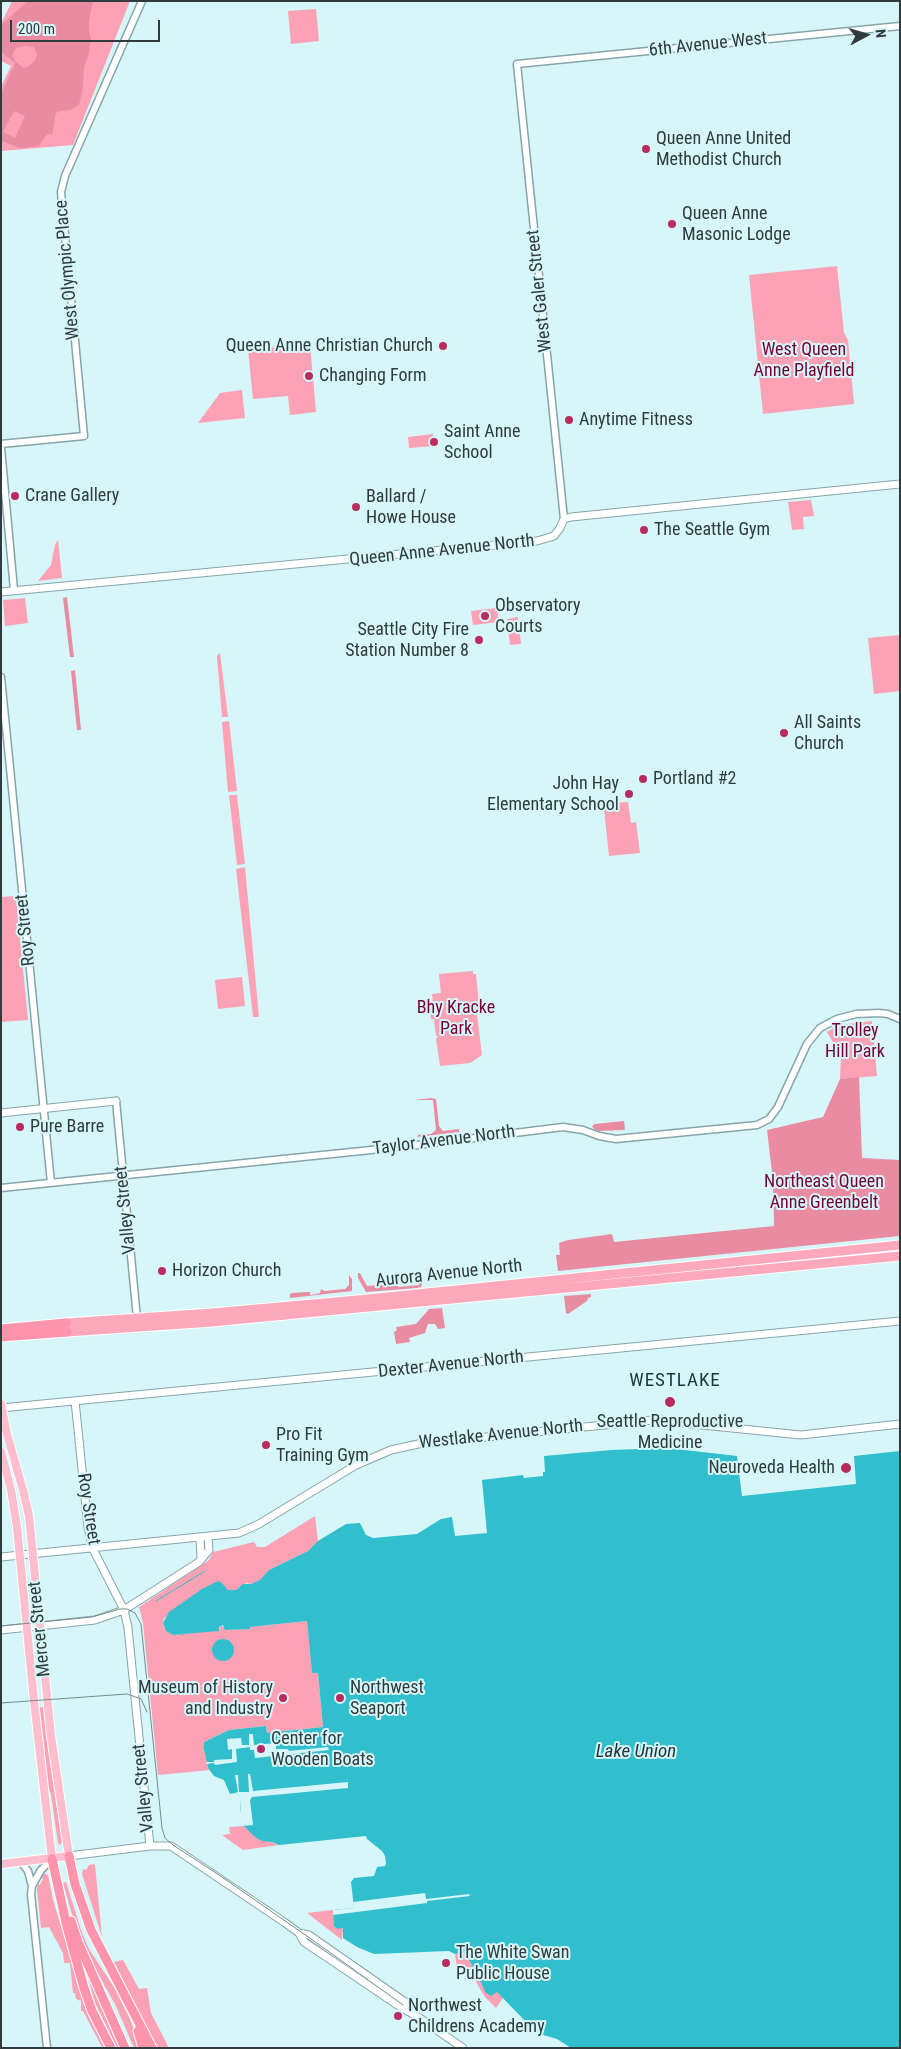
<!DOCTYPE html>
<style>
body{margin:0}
#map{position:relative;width:901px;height:2049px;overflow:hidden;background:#d6f6fa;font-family:"Roboto Condensed",sans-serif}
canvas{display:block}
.frame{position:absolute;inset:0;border:2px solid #2f3b3d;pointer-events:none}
.north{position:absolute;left:841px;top:10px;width:50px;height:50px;-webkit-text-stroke:4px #d6f6fa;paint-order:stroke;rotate:84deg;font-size:14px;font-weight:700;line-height:20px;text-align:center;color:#2f3b3d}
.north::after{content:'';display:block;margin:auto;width:18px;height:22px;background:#2f3b3d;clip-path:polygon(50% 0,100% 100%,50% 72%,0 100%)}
.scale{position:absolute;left:10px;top:20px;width:150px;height:22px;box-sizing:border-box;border:2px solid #2f3b3d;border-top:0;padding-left:6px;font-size:15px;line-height:18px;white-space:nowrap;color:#2f3b3d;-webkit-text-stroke:4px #d6f6fa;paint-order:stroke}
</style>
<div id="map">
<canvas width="901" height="2049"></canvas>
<div class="frame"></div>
<div class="north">N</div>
<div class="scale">200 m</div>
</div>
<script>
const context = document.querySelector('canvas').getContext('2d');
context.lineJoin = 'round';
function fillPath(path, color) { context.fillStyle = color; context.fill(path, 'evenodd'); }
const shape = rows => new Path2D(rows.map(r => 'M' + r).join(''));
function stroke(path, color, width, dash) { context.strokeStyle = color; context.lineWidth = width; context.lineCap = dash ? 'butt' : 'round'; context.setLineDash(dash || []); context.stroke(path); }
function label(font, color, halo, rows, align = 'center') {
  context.font = font + ' "Roboto Condensed",sans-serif'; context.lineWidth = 4; context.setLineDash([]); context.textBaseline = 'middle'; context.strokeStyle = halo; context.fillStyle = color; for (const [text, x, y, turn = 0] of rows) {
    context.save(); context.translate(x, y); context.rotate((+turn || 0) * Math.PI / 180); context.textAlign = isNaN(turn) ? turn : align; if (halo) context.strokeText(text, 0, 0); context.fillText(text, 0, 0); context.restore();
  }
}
const green = shape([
 [12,1,130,1,73,145,1,151,1,87,11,66,1,61,1,24],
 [316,9,319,41,291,44,288,11],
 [837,266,844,333,848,340,854,404,763,414,749,275],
 [310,344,316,412,290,415,288,396,253,399,248,350],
 [242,390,245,418,198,423,220,393],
 [433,434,434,446,409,448,408,437],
 [811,500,814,516,803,517,804,529,792,530,788,502],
 [58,540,62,578,38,581,51,565,55,545],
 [25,598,28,623,5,626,3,600],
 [497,608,499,622,473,625,471,611],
 [518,617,521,644,510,645,507,619],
 [900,635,900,691,874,694,868,638],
 [220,653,228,717,222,717,217,656],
 [229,721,237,791,228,792,222,722],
 [229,795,237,795,245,864,237,865],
 [614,799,614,803,628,802,631,823,636,822,640,853,609,856,603,800],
 [245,867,259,1017,253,1017,236,869],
 [16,896,28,1020,1,1022,1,897],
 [473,971,473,974,476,974,480,1013,477,1014,482,1055,470,1063,440,1066,436,1039,438,1036,436,1036,434,1019,431,1019,430,1013,434,1012,432,994,441,993,439,974],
 [242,977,245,1006,218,1009,215,980],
 [872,1021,877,1076,840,1079,841,1056,827,1032,838,1025],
 [315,1516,318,1541,308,1551,269,1570,260,1580,251,1584,246,1583,237,1590,228,1590,224,1587,164,1618,163,1623,164,1627,173,1635,219,1630,220,1626,225,1627,225,1630,250,1629,250,1627,307,1621,312,1673,318,1673,323,1727,267,1733,266,1726,229,1730,204,1742,204,1749,208,1768,211,1770,158,1775,143,1623,139,1607,209,1560,213,1552,254,1542,257,1547,265,1547],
 [43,1707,62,1842,60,1845,58,1843,51,1794,47,1785,39,1708],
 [244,1826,256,1837,279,1845,243,1850,222,1835,230,1834,229,1827],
 [94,1864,95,1865,102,1937,82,1874,83,1869,86,1870,89,1865],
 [43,1873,48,1875,53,1900,75,1972,88,2011,105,2045,102,2047,83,2011,81,2011,81,2001,76,1999,75,1993,73,1993,70,1963,64,1963,63,1953,49,1927,41,1928,37,1889,38,1884,40,1885,43,1879,40,1876],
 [66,1882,82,1933,89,1949,114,1987,130,2019,140,2048,134,2048,116,2006,88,1956,75,1925,63,1883],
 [333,1910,334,1920,339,1927,343,1928,342,1940,307,1913],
 [464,1953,476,1971,485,1992,497,1992,503,1998,496,2008,485,1997,473,1977,465,1968,457,1969,455,1954],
 [123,1960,139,1989,147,1988,151,2013,169,2048,157,2048,114,1962],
 [85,1967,126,2048,117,2048,95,2003]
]);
const forest = shape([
 [28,1,93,1,89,20,89,32,91,39,88,57,84,67,83,87,79,105,70,110,60,111,56,113,52,135,47,134,39,146,20,148,1,141,1,94,15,63,1,52,1,25],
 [25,46,34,47,37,54,35,61,29,66,24,68,16,62,12,55,16,48],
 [14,111,25,116,15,138,3,132],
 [67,597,74,657,70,657,63,598],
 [75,670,81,730,77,730,71,671],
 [859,1077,862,1158,900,1160,900,1236,558,1271,556,1255,560,1255,559,1243,568,1240,612,1234,614,1242,774,1226,773,1181,767,1130,823,1117,840,1079],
 [431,1098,436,1099,439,1126,443,1131,459,1129,459,1132,417,1137,418,1135,431,1134,436,1130,433,1100,414,1100],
 [624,1121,625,1130,599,1131,594,1129,592,1126,595,1124],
 [358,1273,360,1273,367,1286,390,1284,392,1273,396,1275,398,1287,419,1285,419,1275,421,1274,422,1285,421,1287,417,1288,366,1292,358,1278],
 [349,1275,352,1279,352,1291,290,1298,290,1294,292,1293,307,1292,310,1292,310,1295,316,1294,320,1293,321,1289,324,1291,345,1289,349,1285],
 [591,1294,591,1297,588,1298,587,1301,568,1314,566,1313,564,1296],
 [442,1308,445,1328,438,1329,435,1324,428,1324,425,1333,409,1338,410,1342,396,1344,394,1332,397,1330,396,1327,416,1324,429,1309]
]);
const water = shape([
 [667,1448,737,1456,742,1496,856,1484,854,1456,900,1451,900,2048,571,2048,557,2039,540,2034,530,2026,497,1992,491,1996,485,1992,476,1971,464,1953,455,1954,449,1951,374,1954,357,1947,343,1938,343,1928,338,1929,334,1926,333,1910,354,1908,351,1882,354,1878,374,1876,377,1867,385,1866,386,1864,385,1856,382,1851,367,1839,366,1836,279,1845,272,1842,262,1841,255,1837,244,1826,240,1809,240,1797,235,1793,230,1794,224,1780,214,1776,208,1768,204,1749,204,1742,229,1730,266,1726,267,1733,323,1727,318,1673,312,1673,307,1621,250,1627,250,1629,225,1630,223,1625,219,1627,219,1631,173,1635,166,1631,163,1623,169,1612,202,1589,218,1581,222,1583,228,1590,236,1590,243,1584,251,1584,260,1580,269,1570,308,1551,318,1541,346,1524,360,1523,366,1535,373,1538,417,1534,441,1519,452,1517,455,1536,487,1533,482,1480,523,1475,524,1478,543,1476,543,1472,545,1472,544,1456,611,1450],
 '212 1650a11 11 0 1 1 22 0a11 11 0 1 1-22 0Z'
]);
const pier = shape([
 [249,1734,253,1734,254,1745,276,1743,276,1749,288,1749,289,1751,328,1747,329,1750,255,1758,254,1750,250,1750,250,1747,236,1749,237,1762,215,1765,214,1763,207,1764,206,1762,214,1762,214,1760,232,1759,232,1749,228,1750,227,1739,241,1738,242,1745,249,1745],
 [250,1774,253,1791,348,1782,348,1788,252,1797,250,1800,253,1825,241,1826,240,1797,235,1793,238,1792,235,1775,238,1775,239,1792,249,1792,248,1774],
 [425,1893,426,1899,469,1894,470,1896,427,1901,427,1903,333,1915,333,1910,354,1908,353,1902]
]);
const stream = shape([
 [156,1601,205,1571]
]);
const tertiary = shape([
 [1,444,84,436,61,192,65,176,142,1],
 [1,448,14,590],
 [564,519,517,64,900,26],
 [1,677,51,1183],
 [116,1101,137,1318],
 [1,1188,410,1146,563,1127,583,1130,599,1136,616,1139,757,1125,769,1119,778,1107,807,1044,820,1028,837,1019,856,1014,879,1013,888,1014,900,1019],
 [21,1862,28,1871,32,1886,31,1894,47,2048],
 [32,1886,41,1870,52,1859]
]);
const secondary = shape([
 [1,592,537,541,554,536,560,528,564,519,571,517,900,484],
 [1,1113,116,1101],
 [75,1401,88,1527,93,1549,124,1610,128,1628,150,1846],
 [1,1408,900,1321],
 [200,1538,201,1559],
 [1,1557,239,1533,259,1524,356,1465,391,1450,418,1444,653,1420,801,1435,900,1424],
 [1,1630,95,1620,124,1610,199,1562,209,1550,208,1537],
 [69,1856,150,1846,171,1846,284,1922,299,1933,304,1942,325,1956,402,2008,415,2015,463,2048],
 [299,1933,309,1935,405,2002,413,2012]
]);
const primary = shape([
 [1,1404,7,1434,23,1490,29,1516,51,1736,69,1856,1,1864],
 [1,1452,11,1490,17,1527,34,1701,52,1859]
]);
const trunk = shape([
 [66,1323,212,1313,358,1300,900,1245],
 [67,1332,212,1322,900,1256]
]);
const motorway = shape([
 [1,1329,66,1323],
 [1,1337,67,1332],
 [69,1856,75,1884,91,1930,152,2048],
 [52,1859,67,1927,84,1988,92,2011,111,2048],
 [71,1921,78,1942,125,2048],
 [138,2031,143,2048]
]);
const tram = shape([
 [1,1626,92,1617,120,1609,127,1609,135,1613,141,1624,162,1828,165,1838,173,1845,219,1875,314,1941,403,2005],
 [1,1703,127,1694,141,1699,147,1712]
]);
const markers = [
 [646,149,5,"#b92b5c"],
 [672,224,5,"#b92b5c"],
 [443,346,5,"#b92b5c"],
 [309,376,5,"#b92b5c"],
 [569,420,5,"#b92b5c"],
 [434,442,5,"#b92b5c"],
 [15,496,5,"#b92b5c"],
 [356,507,5,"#b92b5c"],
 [644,530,5,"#b92b5c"],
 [485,616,5,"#b92b5c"],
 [479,640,5,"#b92b5c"],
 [784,733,5,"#b92b5c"],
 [643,779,5,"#b92b5c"],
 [629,794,5,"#b92b5c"],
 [20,1127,5,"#b92b5c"],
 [162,1271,5,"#b92b5c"],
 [670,1402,6,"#b92b5c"],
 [266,1445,5,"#b92b5c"],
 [846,1468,6,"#b92b5c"],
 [283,1698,5,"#b92b5c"],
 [340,1698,5,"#b92b5c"],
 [261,1749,5,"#b92b5c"],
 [446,1963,5,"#b92b5c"],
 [398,2016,5,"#b92b5c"]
];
const streetNames = [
 ["6th Avenue West",708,45,-6],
 ["West Olympic Place",68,270,-95],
 ["West Galer Street",540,291,-96],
 ["Queen Anne Avenue North",442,551,-6],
 ["Roy Street",26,930,-96],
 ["Taylor Avenue North",444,1141,-7],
 ["Valley Street",126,1210,-96],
 ["Aurora Avenue North",449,1274,-6],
 ["Dexter Avenue North",451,1365,-6],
 ["Westlake Avenue North",501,1435,-6],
 ["Roy Street",88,1509,81],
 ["Mercer Street",40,1629,-96],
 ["Valley Street",144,1788,-96]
];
const poiNames = [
 ["Queen Anne United",656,139],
 ["Methodist Church",656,160],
 ["Queen Anne",682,214],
 ["Masonic Lodge",682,235],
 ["Queen Anne Christian Church",433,346,"right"],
 ["Changing Form",319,376],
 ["Anytime Fitness",579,420],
 ["Saint Anne",444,432],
 ["School",444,453],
 ["Crane Gallery",25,496],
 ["Ballard /",366,497],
 ["Howe House",366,518],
 ["The Seattle Gym",654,530],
 ["Observatory",495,606],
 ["Courts",495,627],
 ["Seattle City Fire",469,630,"right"],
 ["Station Number 8",469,651,"right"],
 ["All Saints",794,723],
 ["Church",794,744],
 ["Portland #2",653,779],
 ["John Hay",619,784,"right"],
 ["Elementary School",619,805,"right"],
 ["Pure Barre",30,1127],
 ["Horizon Church",172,1271],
 ["Seattle Reproductive",670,1422,"center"],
 ["Medicine",670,1443,"center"],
 ["Pro Fit",276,1435],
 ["Training Gym",276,1456],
 ["Neuroveda Health",835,1468,"right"],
 ["Museum of History",273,1688,"right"],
 ["and Industry",273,1709,"right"],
 ["Northwest",350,1688],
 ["Seaport",350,1709],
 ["Center for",271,1739],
 ["Wooden Boats",271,1760],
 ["The White Swan",456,1953],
 ["Public House",456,1974],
 ["Northwest",408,2006],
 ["Childrens Academy",408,2027]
];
const parkNames = [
 ["West Queen",804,350],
 ["Anne Playfield",804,371],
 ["Bhy Kracke",456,1008],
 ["Park",456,1029],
 ["Trolley",855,1031],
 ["Hill Park",855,1052],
 ["Northeast Queen",824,1182],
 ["Anne Greenbelt",824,1203]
];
const neighbourhoodNames = [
 ["WESTLAKE",675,1381]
];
const waterNames = [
 ["Lake Union",636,1752]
];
fillPath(green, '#fda1b5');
fillPath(forest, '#ea8ca1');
fillPath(water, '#31bfcd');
fillPath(pier, '#d6f6fa');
stroke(stream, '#31bfcd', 1);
stroke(tertiary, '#87a5a9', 9);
stroke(secondary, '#87a5a9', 9);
stroke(primary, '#fff', 10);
stroke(trunk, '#fff', 11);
stroke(motorway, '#fff', 11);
stroke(tertiary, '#fff', 6);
stroke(secondary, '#fff', 7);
stroke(primary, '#febecd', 8);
stroke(trunk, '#fea8bc', 9);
stroke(motorway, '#fe93ac', 9);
stroke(tram, '#768b8e', 1);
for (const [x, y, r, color] of markers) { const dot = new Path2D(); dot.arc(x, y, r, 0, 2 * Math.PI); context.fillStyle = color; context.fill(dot); stroke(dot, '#d6f6fa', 2); }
label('18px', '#2f3b3d', '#d6f6fa', streetNames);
label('18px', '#2f3b3d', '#d6f6fa', poiNames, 'left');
label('18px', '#760133', '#d6f6fa', parkNames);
context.letterSpacing = '1px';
label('19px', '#1b3639', '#d6f6fa', neighbourhoodNames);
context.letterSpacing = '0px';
label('italic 19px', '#1d3437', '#d6f6fa', waterNames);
</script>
